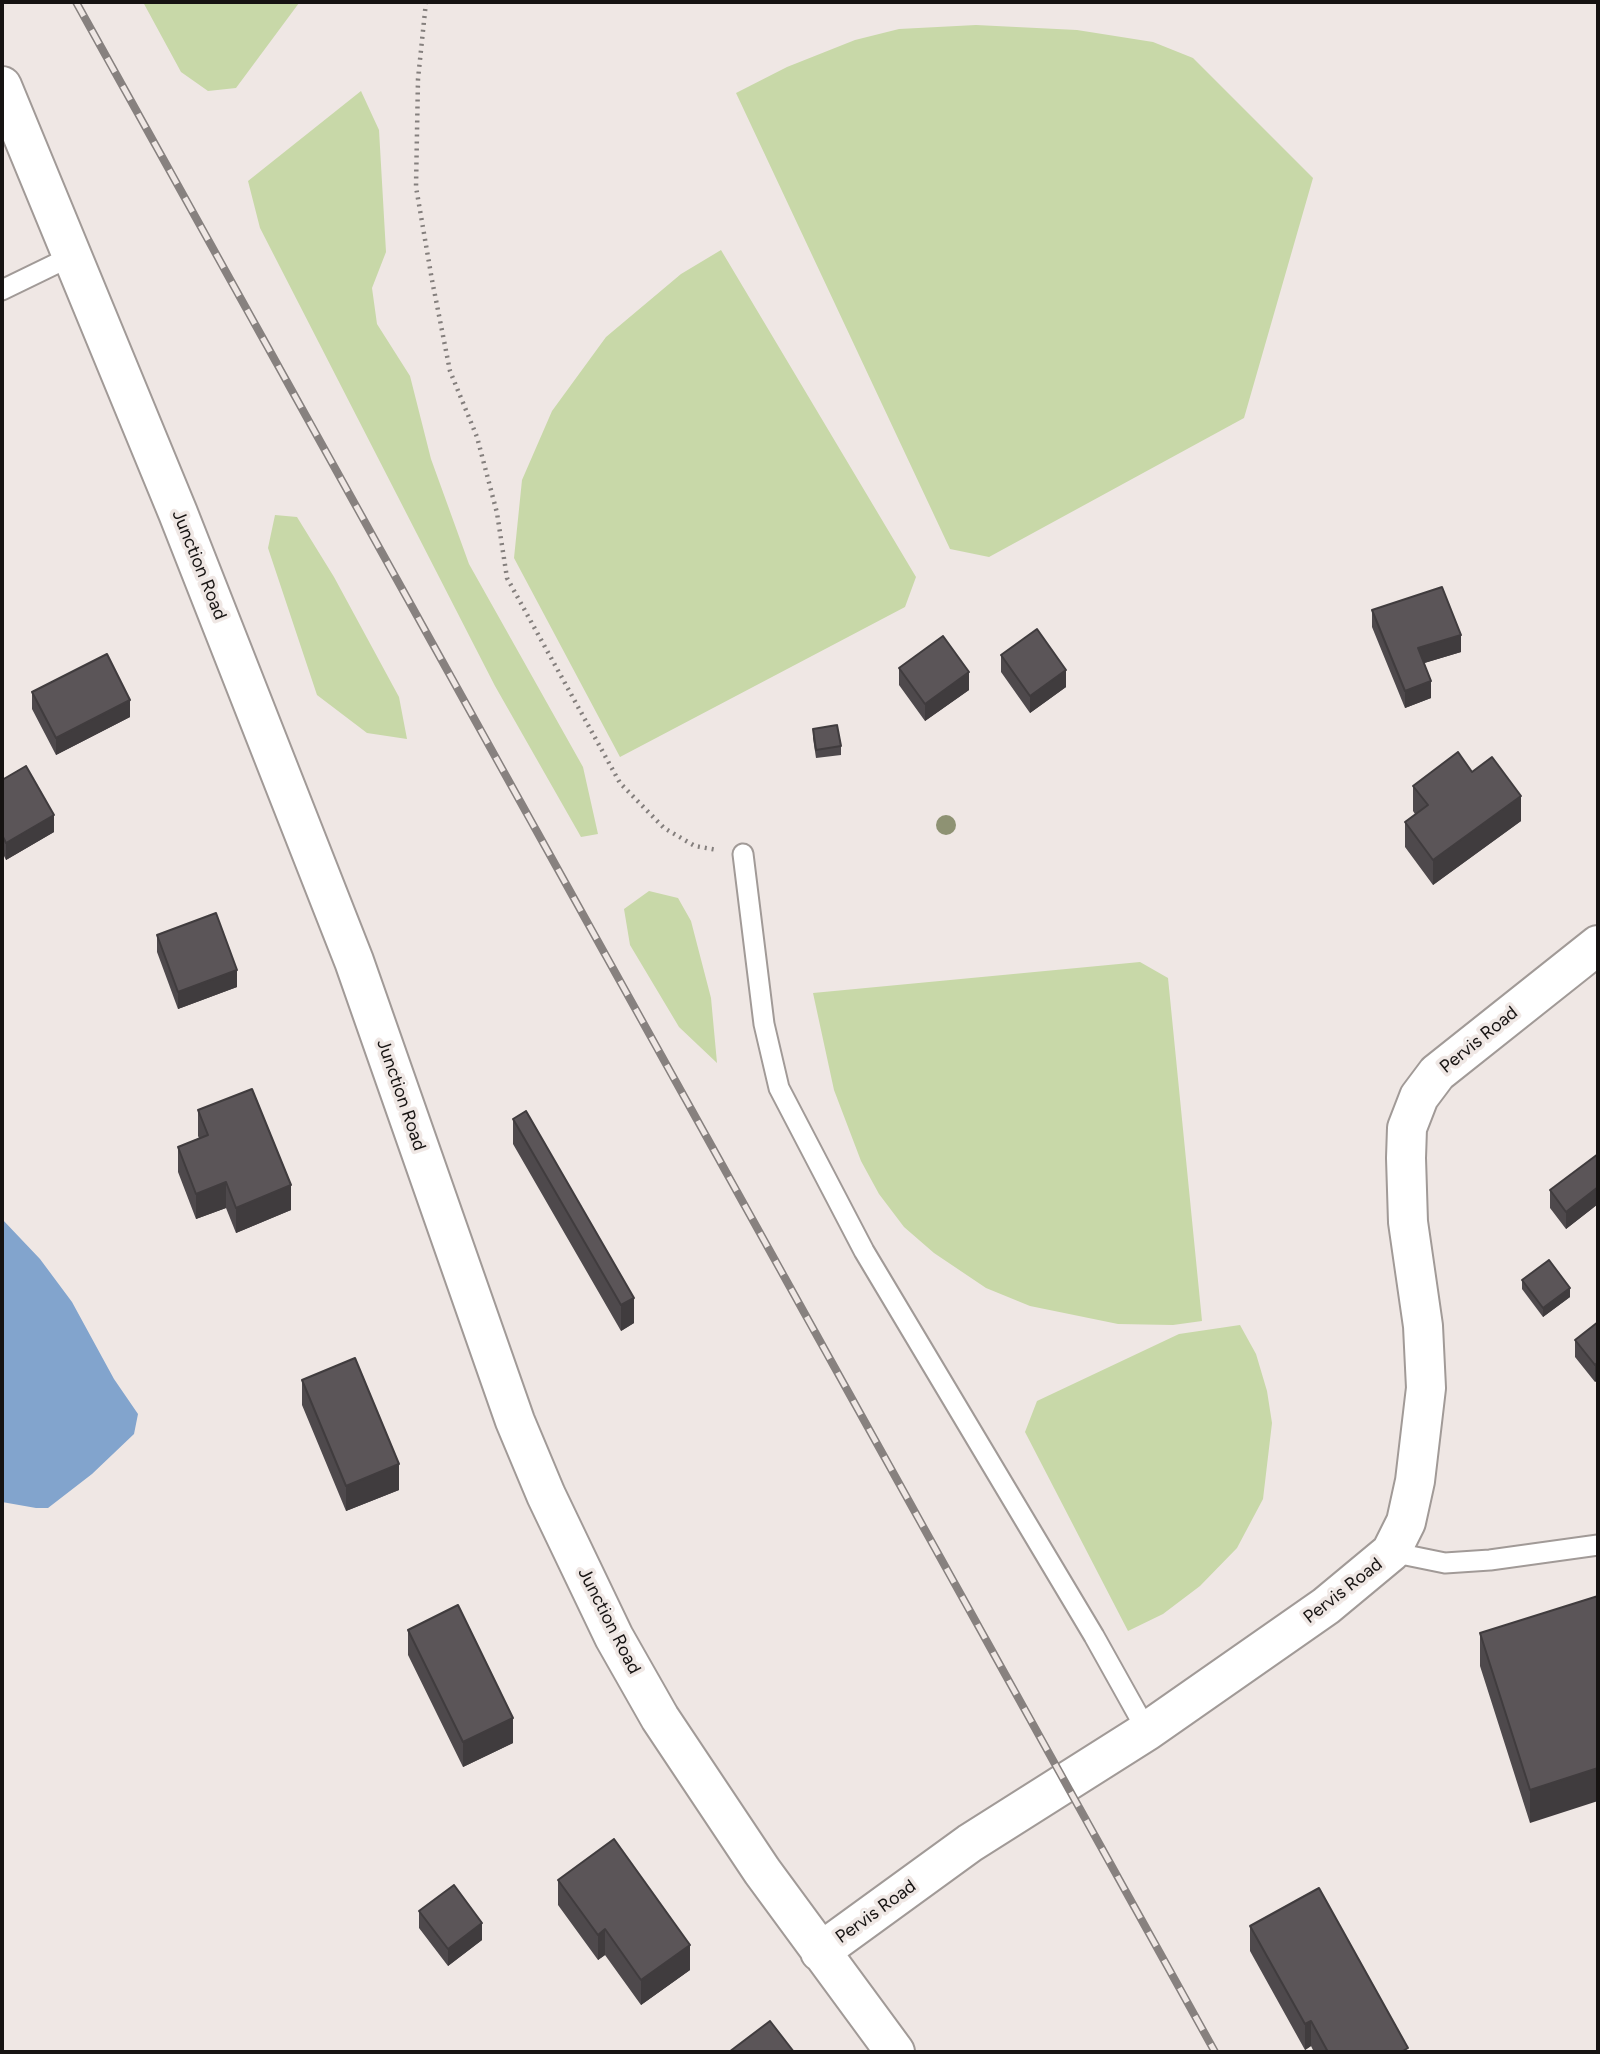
<!DOCTYPE html>
<style>
body{margin:0}
#map{position:relative;width:1600px;height:2054px;overflow:hidden;background:#efe7e4;font-family:Figtree,sans-serif}
canvas{display:block}
.frame{position:absolute;inset:0;border:4px solid #161312;pointer-events:none}
</style>
<div id="map">
<canvas width="1600" height="2054"></canvas>
<div class="frame"></div>
</div>
<script>
const context = document.querySelector('canvas').getContext('2d');
context.lineJoin = 'round';
function fillPath(path, color) { context.fillStyle = color; context.fill(path, 'evenodd'); }
const shape = rows => new Path2D(rows.map(r => 'M' + r).join(''));
function stroke(path, color, width, dash) { context.strokeStyle = color; context.lineWidth = width; context.lineCap = dash ? 'butt' : 'round'; context.setLineDash(dash || []); context.stroke(path); }
function label(font, color, halo, rows, align = 'center') {
  context.font = font + ' Figtree,sans-serif'; context.lineWidth = 7; context.setLineDash([]); context.textBaseline = 'middle'; context.strokeStyle = halo; context.fillStyle = color; for (const [text, x, y, turn = 0] of rows) {
    context.save(); context.translate(x, y); context.rotate((+turn || 0) * Math.PI / 180); context.textAlign = isNaN(turn) ? turn : align; if (halo) context.strokeText(text, 0, 0); context.fillText(text, 0, 0); context.restore();
  }
}
const green = shape([
 [143,2,298,2,299,3,236,88,208,91,181,72],
 [976,25,1077,30,1153,42,1193,58,1313,178,1244,418,989,557,950,549,736,93,787,67,855,40,899,29],
 [361,91,379,130,386,252,372,288,377,324,410,376,431,459,469,564,583,767,598,834,581,837,495,686,260,228,248,181],
 [721,250,916,577,905,607,620,757,514,558,522,480,552,411,606,337,681,274],
 [275,515,297,517,334,577,399,697,407,739,367,733,317,695,268,548],
 [649,891,678,898,691,921,711,998,717,1063,679,1027,630,945,624,909],
 [1140,962,1168,978,1202,1321,1173,1325,1118,1324,1030,1306,986,1288,934,1253,904,1227,879,1194,861,1161,834,1090,813,993],
 [1240,1325,1256,1354,1267,1391,1272,1423,1263,1499,1237,1548,1200,1586,1163,1614,1128,1631,1025,1432,1037,1401,1179,1334]
]);
const water = shape([
 [2,1219,40,1259,72,1302,114,1379,138,1414,134,1434,92,1474,48,1508,36,1508,2,1502]
]);
const path = shape([
 [426,2,418,79,416,187,432,280,450,371,477,437,497,513,507,578,620,783,664,828,695,846,717,850]
]);
const service = shape([
 [2,290,72,256],
 [743,854,764,1024,779,1088,864,1251,1094,1636,1147,1731],
 [1391,1552,1445,1563,1490,1560,1598,1545]
]);
const minor = shape([
 [2,86,178,513,354,961,515,1421,546,1495,614,1637,660,1718,762,1871,895,2052],
 [820,1952,970,1843,1147,1731,1326,1606,1391,1552,1406,1522,1415,1481,1426,1388,1423,1326,1408,1222,1406,1158,1407,1128,1419,1097,1437,1073,1598,945]
]);
const rail = shape([
 [76,2,1215,2052]
]);
const trees = [
 [946,825]
];
const wall = shape([
 [1372,610,1461,652,1424,663,1431,698,1405,708,1372,627],
 [1001,655,1066,687,1030,713,1001,672],
 [899,668,969,690,925,721,899,685],
 [32,692,130,717,56,755,32,709],
 [813,729,841,746,841,755,816,758,813,738],
 [1472,772,1521,821,1433,885,1405,847,1405,822,1415,814,1413,811,1413,786],
 [2,780,54,832,6,860,2,852],
 [157,935,237,987,178,1009,157,952],
 [198,1110,291,1210,236,1233,226,1208,196,1219,178,1172,178,1147,199,1138,198,1136],
 [513,1119,634,1323,621,1331,513,1144],
 [1598,1154,1598,1204,1566,1229,1550,1208,1550,1190],
 [1522,1280,1570,1297,1543,1317,1522,1289],
 [1598,1322,1598,1379,1595,1382,1575,1357,1575,1340],
 [302,1380,399,1490,346,1511,302,1405],
 [1598,1596,1530,1823,1480,1666,1480,1633],
 [408,1630,513,1743,463,1767,408,1655],
 [558,1880,690,1970,641,2005,605,1955,598,1960,558,1905],
 [419,1911,482,1940,448,1966,419,1928],
 [1250,1926,1408,2052,1314,2052,1311,2046,1305,2050,1250,1951]
]);
const shadedWall = shape([
 [1461,635,1461,652,1418,665,1418,648],
 [1066,670,1066,687,1030,713,1030,696],
 [969,672,969,690,925,721,925,704],
 [1431,681,1431,698,1405,708,1405,691],
 [130,700,130,717,56,755,56,738],
 [1521,796,1521,821,1433,885,1433,860],
 [54,815,54,832,6,860,6,843],
 [237,970,237,987,178,1009,178,992],
 [226,1182,226,1208,196,1219,196,1194],
 [291,1185,291,1210,236,1233,236,1208],
 [1598,1187,1598,1204,1566,1229,1566,1212],
 [1570,1288,1570,1297,1543,1317,1543,1308],
 [634,1298,634,1323,621,1331,621,1305],
 [1598,1362,1598,1379,1595,1382,1595,1365],
 [399,1464,399,1490,346,1511,346,1486],
 [513,1718,513,1743,463,1767,463,1742],
 [1598,1768,1598,1801,1530,1823,1530,1790],
 [482,1923,482,1940,448,1966,448,1949],
 [605,1929,605,1955,598,1960,598,1935],
 [690,1945,690,1970,641,2005,641,1980],
 [1311,2021,1311,2046,1305,2050,1305,2024]
]);
const building = shape([
 [1442,587,1461,635,1418,648,1431,681,1405,691,1372,610,1442,587],
 [1037,629,1066,670,1030,696,1001,655,1037,629],
 [943,636,969,672,925,704,899,668,943,636],
 [107,654,130,700,56,738,32,692,107,654],
 [837,725,841,746,816,750,813,729,837,725],
 [1458,752,1472,772,1492,757,1521,796,1433,860,1405,822,1428,805,1413,786,1458,752],
 [26,766,54,815,6,843,2,835,2,780,26,766],
 [216,913,237,970,178,992,157,935,216,913],
 [252,1089,291,1185,236,1208,226,1182,196,1194,178,1147,208,1135,198,1110,252,1089],
 [526,1111,634,1298,621,1305,513,1119,526,1111],
 [1598,1154,1598,1187,1566,1212,1550,1190,1598,1154],
 [1549,1260,1570,1288,1543,1308,1522,1280,1549,1260],
 [1598,1322,1598,1362,1595,1365,1575,1340,1598,1322],
 [355,1358,399,1464,346,1486,302,1380,355,1358],
 [1598,1596,1598,1768,1530,1790,1480,1633,1598,1596],
 [458,1605,513,1718,463,1742,408,1630,458,1605],
 [614,1839,690,1945,641,1980,605,1929,598,1935,558,1880,614,1839],
 [454,1885,482,1923,448,1949,419,1911,454,1885],
 [1319,1888,1408,2048,1401,2052,1328,2052,1311,2021,1305,2024,1250,1926,1319,1888],
 [770,2021,794,2052,729,2052,770,2021]
]);
const streetNames = [
 ["Junction Road",199,565,68],
 ["Pervis Road",1479,1040,-39],
 ["Junction Road",401,1095,71],
 ["Pervis Road",1343,1591,-38],
 ["Junction Road",609,1621,63],
 ["Pervis Road",876,1912,-36]
];
fillPath(green, '#c8d8a8');
fillPath(water, '#82a4cd');
stroke(service, '#a19a97', 23);
stroke(minor, '#a19a97', 42);
stroke(path, '#847f7d', 4.5, [2, 5]);
stroke(service, '#fff', 19);
stroke(minor, '#fff', 38);
stroke(rail, '#87817f', 8);
stroke(rail, '#efe7e4', 5, [16]);
context.fillStyle = '#8e9273';
for (const [x, y] of trees) { context.beginPath(); context.arc(x, y, 10, 0, 2 * Math.PI); context.fill(); }
fillPath(wall, '#4e494c');
fillPath(shadedWall, '#403c3e');
fillPath(building, '#5b5558');
stroke(building, '#403c3e', 2);
label('18px', '#161312', '#efe7e4', streetNames);
</script>
